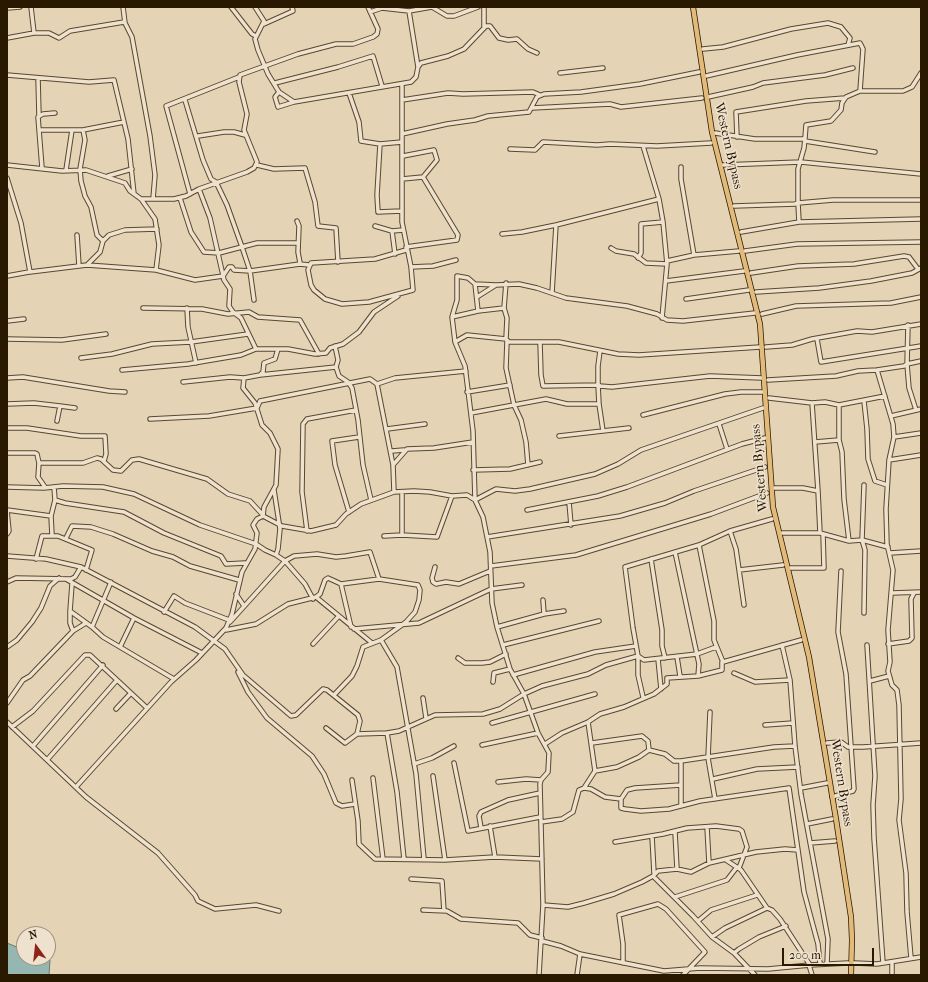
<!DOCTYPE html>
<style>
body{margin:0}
#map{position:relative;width:928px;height:982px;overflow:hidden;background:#e5d3b5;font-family:"IM FELL French Canon",serif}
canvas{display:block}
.frame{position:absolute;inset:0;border:8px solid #291901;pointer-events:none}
.north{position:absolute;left:16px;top:926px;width:40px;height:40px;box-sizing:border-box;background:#eee2cf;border:1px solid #9f927d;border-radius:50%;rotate:345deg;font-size:11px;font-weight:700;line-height:16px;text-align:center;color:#291901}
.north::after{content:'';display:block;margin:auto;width:14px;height:18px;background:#8f2418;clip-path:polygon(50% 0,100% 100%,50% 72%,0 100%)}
.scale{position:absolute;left:782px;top:948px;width:92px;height:18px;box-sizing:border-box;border:2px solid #291901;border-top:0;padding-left:5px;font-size:12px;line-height:14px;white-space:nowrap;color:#291901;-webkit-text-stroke:3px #eee2cf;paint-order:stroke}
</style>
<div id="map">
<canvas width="928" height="982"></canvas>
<div class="frame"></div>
<div class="north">N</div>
<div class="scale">200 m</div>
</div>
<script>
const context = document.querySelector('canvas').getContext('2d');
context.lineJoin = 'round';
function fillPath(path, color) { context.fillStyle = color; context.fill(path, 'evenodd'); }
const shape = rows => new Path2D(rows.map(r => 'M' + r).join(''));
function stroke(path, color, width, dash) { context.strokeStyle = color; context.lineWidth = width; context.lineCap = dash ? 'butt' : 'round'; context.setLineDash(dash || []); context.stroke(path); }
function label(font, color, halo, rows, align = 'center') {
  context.font = font + ' "IM FELL French Canon",serif'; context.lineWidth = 3; context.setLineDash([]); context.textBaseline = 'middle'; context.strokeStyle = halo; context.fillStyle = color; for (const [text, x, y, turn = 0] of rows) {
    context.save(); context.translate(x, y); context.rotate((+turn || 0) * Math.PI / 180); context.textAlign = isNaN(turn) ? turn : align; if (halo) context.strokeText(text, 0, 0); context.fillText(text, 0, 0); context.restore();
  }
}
const water = shape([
 [7,943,24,950,24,958,44,958,50,960,49,975,7,975,7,943]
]);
const minor = shape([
 [31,7,34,33],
 [123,7,125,23,132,37,150,136,155,175,153,199],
 [231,7,252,34,256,36],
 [255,7,264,21,255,39,258,50,268,74,279,92,294,102,411,82,416,77,418,67,421,63,448,56,464,49,486,26,490,26,499,38,508,40,517,39,528,49,537,53],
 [484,7,484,27],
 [7,8,20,7],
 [409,11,418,67],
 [370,12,382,8,409,11,432,7,447,16,454,16,478,7],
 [264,24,293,11,292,7],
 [7,38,34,33,49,33,59,38,70,31,124,22],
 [703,49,723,47,791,29,828,23,841,27,850,38,848,45],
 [560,73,603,68],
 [7,75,89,82,114,80,128,139,134,194],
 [706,76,797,55,860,43,863,49,860,91],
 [38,78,39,116],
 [275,83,338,67,373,56,382,86],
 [402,84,402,222,411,267,413,290,369,302,342,304,325,299,314,290,311,285,308,270,311,263,375,259,406,250],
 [279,92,275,97,278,107,294,102],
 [349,93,359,122,361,141,380,144,402,142],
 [708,97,753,87,763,83,825,75,853,68],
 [185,100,203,160,211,179,216,182,227,205,242,247,250,271,254,300],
 [402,100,448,93,463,94,533,92,540,95],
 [532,108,610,104,621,107,702,98],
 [39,130,83,130,124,122],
 [83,130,85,140,80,169,81,181,85,196,91,207,97,235,103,241],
 [715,133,755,139,803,139,805,138,806,125,831,121,841,110,842,103,846,97,860,91,903,91,912,87,921,73],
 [402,134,447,124,475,120,488,116,529,112,537,97,544,94,581,92,640,84,699,72],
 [198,136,224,132,234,132,245,135],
 [737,137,736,112,806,101,845,98],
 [805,138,804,148,798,169,798,203,833,200,921,200],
 [805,141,875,152],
 [380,144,377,195,378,212,401,211],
 [643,146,659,199,663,222,667,264,662,318],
 [510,149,535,150,543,142,597,145,610,144,657,146,711,143],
 [7,165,62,171,86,170,125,183,130,191,141,199,155,219,159,245,156,270],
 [257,165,274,169,305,168,315,202,318,226,336,228,338,262],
 [723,165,801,162,921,174],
 [681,167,681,179,694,255],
 [42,168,38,117,43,114,55,113],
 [66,170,72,130],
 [108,176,132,169],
 [7,178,21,223,30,272,87,265,156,270,195,280,223,276,229,267,232,267,234,270,250,271,300,264,309,265],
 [402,179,423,177,437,160,434,150,403,156],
 [199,189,210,218,224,280,230,289,229,306,233,312,241,318,256,349,288,349,315,354,326,353,330,348,343,344,359,332,374,312,398,296],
 [190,194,166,106,239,77],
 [180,198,191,232,204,252,219,253,257,243,297,243],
 [141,199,174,199,186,196,199,189,247,172,254,168,257,162,244,130,247,114,239,82,240,75,298,54,336,44,353,44,373,37,377,34,378,29,368,7],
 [734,206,795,204,798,203,799,222],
 [297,221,299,226,298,252,300,263],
 [375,226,392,231,403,230],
 [392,231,395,254],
 [741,232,799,222,921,219],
 [502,234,522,232,556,225,659,199],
 [77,235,79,266],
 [406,247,457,240,458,235,423,177],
 [611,248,616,251,634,254,646,263,667,264],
 [745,251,797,244,921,242],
 [638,258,641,253,641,224,663,222],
 [667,261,694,255,739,251],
 [87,265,100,252,103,241,109,235,125,230,157,229],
 [411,267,433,266,456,260],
 [751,273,798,266,854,264,904,256,909,257,918,269],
 [7,276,29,272],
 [666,281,744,271],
 [475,284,496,285],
 [756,292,819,288,871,281,912,273,921,268],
 [552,293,556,225],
 [477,297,496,285,519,284,537,288,566,298,627,306,657,314,667,320,683,321,755,313],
 [686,299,749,290],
 [143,308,202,309,228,314,249,312,258,317,300,320,319,354],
 [187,308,188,327,196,363],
 [504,308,506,283],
 [478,311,504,308,507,318,506,339,509,342,559,342,618,354,639,355,760,347],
 [762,314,796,306,891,303,921,297],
 [452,317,457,300,457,276,468,278,475,284,478,311,452,317,455,342,465,366,473,431,475,500,483,517,490,552,492,603,497,627,510,669,524,694,538,733,549,753,548,772,541,780,540,784,543,905,539,975],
 [7,321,24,319],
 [7,339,62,340,106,334],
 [817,339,821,362,921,346],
 [507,341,506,368,514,405,521,420,526,442,528,465],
 [455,342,467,335,506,339],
 [540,342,541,375,543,386,598,385,599,404,603,431],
 [335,346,338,360,336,367,339,376,348,382,352,388,358,420,363,465,371,500],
 [766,347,792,345,812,339,857,331,872,332,921,324],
 [600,351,598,366,598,384,600,386,612,387,710,376,762,378],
 [81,358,112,354,152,344,191,342,248,334],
 [122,370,188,364,241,355,256,349],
 [877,370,904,366,907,364,908,325],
 [260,375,336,367],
 [7,378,23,377,109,391,125,392],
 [244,378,260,375,263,372,264,363,275,359,278,349],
 [768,380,836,376,858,371,877,370,893,424,894,437,889,460,886,509,887,544,893,570,888,630,890,662,888,671,892,685,897,690,899,705,901,799,899,820,906,873,907,912,911,958],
 [377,384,395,378,466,371],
 [467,392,510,385],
 [769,398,812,403,825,402,839,405,885,396],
 [864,401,867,429,868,459,875,481,887,485],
 [812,403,818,491],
 [7,404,34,403,60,406,57,421],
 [839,405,839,440,842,452,844,499,849,541],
 [60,406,75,408],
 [916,410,909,388,907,364,921,361],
 [471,413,546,399,567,404,599,404],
 [643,415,725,394,741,392,763,392],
 [891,416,921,409],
 [150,419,209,416,257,408,260,401,370,379,377,384,393,465],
 [719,424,727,449],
 [7,428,27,428,81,436,105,436,106,454,104,461],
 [387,429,425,424],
 [559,436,629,428],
 [894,437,921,433],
 [815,442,839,440],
 [392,451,404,450],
 [7,453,35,453,37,454,39,463],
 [889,460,921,455],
 [473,470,510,469,540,462],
 [864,485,862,540,865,550,864,613],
 [7,487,44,488,63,486,103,487,134,494,200,525,256,544,265,550,276,555],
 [45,487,38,477,39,463,83,463,97,458,101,459,113,470,121,471,132,460,139,459,207,479,228,494,250,501,262,514],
 [774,488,803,488,818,491,820,533],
 [274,490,280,529,278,549,276,555,285,561,305,584,313,599],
 [394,492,393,465,407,449,434,448,473,442],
 [55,500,65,503,124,512,164,533,221,556,226,564,245,563],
 [569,502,571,525],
 [7,510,51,516],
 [527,510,598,496,627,487,742,444,765,438],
 [349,512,335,465,332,441,359,437],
 [263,516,282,526,311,531,336,525,346,514,361,504,394,492,414,491,430,492,452,496,467,495,475,500,496,489,515,491,530,489,595,474,618,464,641,450,763,408],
 [772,519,730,531,699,545,714,621,714,640,723,662,801,640],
 [307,531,302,492,303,424,307,419,356,410],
 [730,531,736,549,744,605],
 [782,533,820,533,849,541,862,540,888,547],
 [7,534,9,531,7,511],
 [52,535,51,516,55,500,54,487],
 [402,535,402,492],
 [384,536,402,535,437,537,452,496],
 [487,537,620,516,665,503,694,491,765,467],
 [66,538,72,526,91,527,113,534,152,551,173,557,190,566,239,580],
 [699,545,625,567,633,628,638,656,644,660,697,654,716,647],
 [675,552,699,664,698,676],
 [890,553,921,551],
 [7,556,46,559,81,567,195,627,225,649,243,675,291,716,296,715,323,689,327,690,358,715,360,721,357,734],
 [36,559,42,536,58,536,92,550,86,570],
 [651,559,662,630,662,646,665,658],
 [491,566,576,555,711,514,767,493],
 [435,567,432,578,433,582,436,584,446,582,459,584,490,571],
 [790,568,824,568,823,534],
 [739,570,783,565],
 [66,579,134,618,202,653],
 [7,582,16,578,71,579,75,577,81,567],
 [341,584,351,627],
 [892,593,921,592],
 [236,594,244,606],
 [316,597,372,643],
 [543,600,544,614],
 [70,611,72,584],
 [164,612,174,596,185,603,229,620],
 [230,622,285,561,294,556,317,554,336,557,346,556,370,552,379,579],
 [92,627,111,582],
 [497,627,544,614,564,611],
 [354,629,419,623,491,589,522,585],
 [226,630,256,624,288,604,316,597,320,594,325,580,328,578,341,584,379,579,418,585,420,590,419,600,415,612,406,622,381,640,363,647,357,666,352,676,334,695],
 [73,631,86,623],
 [381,640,397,667,416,774,424,859],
 [313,644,338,617],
 [888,644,909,641,912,638,911,599,914,593],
 [503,645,599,621],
 [782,645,790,680,795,746,801,794,828,939,827,964],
 [867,645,875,776,873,805,874,838,883,963],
 [7,647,17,640,32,622,41,608,50,586,59,578],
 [120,647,134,618],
 [677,657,680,676],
 [458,658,465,663,482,663,490,662,506,654],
 [658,659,661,689],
 [238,672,248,692,267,718,312,756,324,774,336,803,342,806,355,804],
 [734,673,755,682,790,680],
 [513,675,595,652,636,646],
 [870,681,889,676],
 [493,682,494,673,510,669],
 [423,698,426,718],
 [7,703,23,680,30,676,73,631,70,623,70,611,92,627,103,637,174,679],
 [116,709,131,693],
 [710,712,708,758,715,799],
 [7,722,86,797,158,853,195,895,198,901,215,909,256,905,279,911],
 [492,723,595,694],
 [765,725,793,723],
 [12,727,33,711,85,655,90,655,117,680],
 [326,728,345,743,357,734,387,733,399,731,435,715,483,714,500,709,524,694,542,686,588,674,606,665,638,656,638,675,643,697],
 [387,733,397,792,404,859],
 [592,743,642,736,648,741,649,750],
 [827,743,841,742,848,747,863,747,921,743],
 [545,744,562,733,588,722,600,714,624,707,654,694,667,684,667,678,698,676,722,670,722,662],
 [482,745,538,733],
 [33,746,103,665],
 [47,760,117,680,147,708],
 [681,761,681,806],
 [454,763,468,831,540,817],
 [414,764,432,758,454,746],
 [595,771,617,767,639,757,649,750,665,754,674,761,681,761,774,747,795,746],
 [433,776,445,860],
 [373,778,383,859],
 [713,779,757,769,798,767],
 [352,780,358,821,359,844,375,859,445,860,495,857,542,859],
 [498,782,526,779,541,780],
 [76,787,171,682,196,660,226,628,232,614,242,572,255,549,257,533,253,525,257,519,263,516,264,507,276,485,278,449,270,433,262,425,255,403,243,388,244,378,230,377,183,382],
 [584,788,595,771,588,722],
 [801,788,827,783],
 [832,797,853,791,854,789,846,674,838,632,841,571],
 [621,799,627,790,635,788,681,785],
 [541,822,562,819,573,812,579,790,584,788,591,789,605,797,621,799,621,808,625,809,641,811,669,809,700,801,789,788,804,892,818,944,820,964],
 [807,824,832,819],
 [490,826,495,857],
 [707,827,709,863],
 [481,828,479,816,481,812,508,800,540,793],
 [675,832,677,869],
 [652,836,654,873],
 [615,842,663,834,687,828,716,826,739,829,742,831,747,847,739,868],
 [810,843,835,841],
 [411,879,442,881,444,911],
 [675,897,727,880,737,867],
 [543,905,568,907,584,903,614,894,642,882,653,876],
 [423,910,447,911,461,919,518,923,530,935,542,938],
 [698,921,711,910,757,895],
 [712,937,725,928,767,908],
 [542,941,561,946,580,954,664,971,700,968,768,969,810,965,780,919,772,910,767,908,741,870,726,860],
 [734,953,739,949,759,937,786,926],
 [892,962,892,975],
 [623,963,623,944,619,915,658,904,666,909,705,952,683,975],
 [854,963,877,964,921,957],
 [809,965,812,975],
 [810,965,848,963],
 [577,975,580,954],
 [755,975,734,953,712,937,693,916,653,876,658,871,677,869,691,872,709,863,756,852,785,849,798,850]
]);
const major = shape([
 [693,7,712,132,760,324,773,507,809,657,836,819,851,917,852,940,851,975]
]);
const streetNames = [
 ["Western Bypass",728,146,77],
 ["Western Bypass",760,468,-95],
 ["Western Bypass",841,783,81]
];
fillPath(water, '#96b7b1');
stroke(water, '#6a786b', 1);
stroke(minor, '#58482e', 5.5);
stroke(major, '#291901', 6);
stroke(minor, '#eee2cf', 3.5);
stroke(major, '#e2ba7a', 4.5);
label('13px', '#291901', '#eee2cf', streetNames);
</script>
